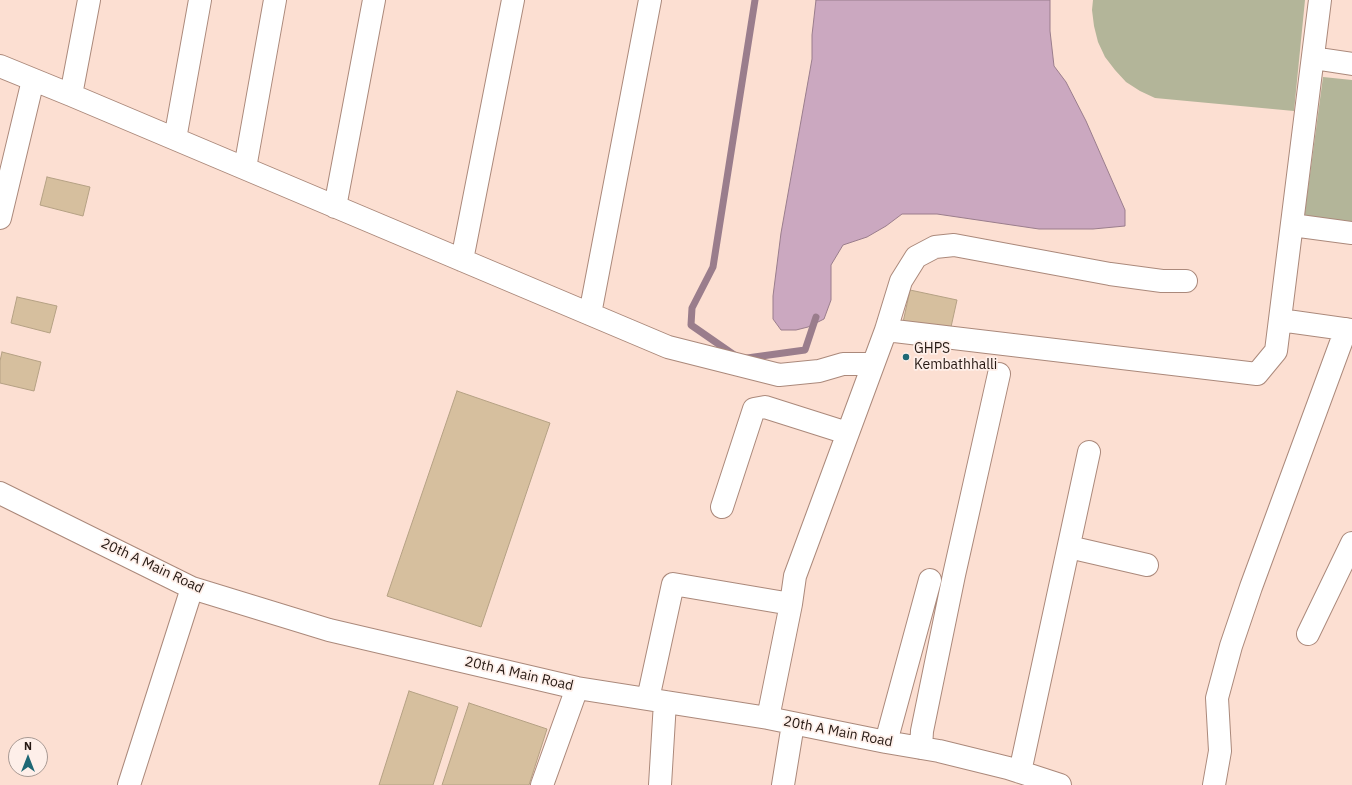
<!DOCTYPE html>
<style>
body{margin:0}
#map{position:relative;width:1352px;height:785px;overflow:hidden;background:#fcdfd2;font-family:"IBM Plex Sans",sans-serif}
canvas{display:block}
.north{position:absolute;left:8px;top:737px;width:40px;height:40px;box-sizing:border-box;background:#feefe9;border:1px solid #a89993;border-radius:50%;rotate:0deg;font-size:11px;font-weight:700;line-height:16px;text-align:center;color:#261913}
.north::after{content:'';display:block;margin:auto;width:14px;height:18px;background:#1f6875;clip-path:polygon(50% 0,100% 100%,50% 72%,0 100%)}
</style>
<div id="map">
<canvas width="1352" height="785"></canvas>
<div class="north">N</div>
</div>
<script>
const context = document.querySelector('canvas').getContext('2d');
context.lineJoin = 'round';
function fillPath(path, color) { context.fillStyle = color; context.fill(path, 'evenodd'); }
const shape = rows => new Path2D(rows.map(r => 'M' + r).join(''));
function stroke(path, color, width, dash) { context.strokeStyle = color; context.lineWidth = width; context.lineCap = dash ? 'butt' : 'round'; context.setLineDash(dash || []); context.stroke(path); }
function label(font, color, halo, rows, align = 'center') {
  context.font = font + ' "IBM Plex Sans",sans-serif'; context.lineWidth = 3.5; context.setLineDash([]); context.textBaseline = 'middle'; context.strokeStyle = halo; context.fillStyle = color; for (const [text, x, y, turn = 0] of rows) {
    context.save(); context.translate(x, y); context.rotate((+turn || 0) * Math.PI / 180); context.textAlign = isNaN(turn) ? turn : align; if (halo) context.strokeText(text, 0, 0); context.fillText(text, 0, 0); context.restore();
  }
}
const green = shape([
 [1093,0,1305,0,1294,111,1155,98,1140,91,1126,82,1115,70,1105,57,1098,42,1094,26,1092,10],
 [1323,77,1352,80,1352,226,1304,219]
]);
const water = shape([
 [816,0,1050,0,1050,31,1054,66,1066,82,1086,121,1125,210,1125,226,1093,229,1039,229,937,214,902,214,886,226,867,237,843,245,831,265,831,300,824,319,808,327,796,330,781,330,773,319,773,296,781,233,812,59,812,35,816,0]
]);
const stream = shape([
 [755,0,713,267,692,308,691,325,740,359,805,350,816,317]
]);
const building = shape([
 [47,177,90,187,83,216,40,205,47,177],
 [910,290,957,300,949,336,902,327,910,290],
 [17,297,57,306,50,333,11,323,17,297],
 [2,352,41,362,34,391,0,383,0,361,2,352],
 [457,391,550,423,481,627,387,596,457,391],
 [409,691,458,707,433,785,379,785,409,691],
 [469,703,547,729,529,785,442,785,469,703]
]);
const minor = shape([
 [1313,58,1352,64],
 [0,66,71,95,668,347,779,375,819,371,843,364,873,364],
 [71,95,89,0],
 [175,139,200,0],
 [245,168,275,0],
 [335,207,374,0],
 [0,218,33,80],
 [1292,225,1352,233],
 [462,260,513,0],
 [590,314,650,0],
 [1280,320,1352,330],
 [886,330,1257,374,1276,351,1320,0],
 [0,493,192,588,329,630,577,688,768,718,886,742,939,751,1008,768,1060,785],
 [722,507,754,409,765,407,847,433],
 [1069,547,1147,565],
 [1308,634,1352,543],
 [648,699,673,584,791,604],
 [768,718,791,604,795,576,886,330,901,281,916,257,935,247,954,245,1110,274,1162,281,1186,281],
 [886,742,930,580],
 [921,748,922,731,954,575,999,374],
 [1020,772,1089,452],
 [129,785,192,588],
 [542,785,577,688],
 [660,785,665,702],
 [783,785,793,724],
 [1214,785,1220,751,1217,698,1231,646,1251,587,1346,329]
]);
const markers = [
 [906,357,4,"#1f6875"]
];
const poiNames = [
 ["GHPS",914,349],
 ["Kembathhalli",914,365]
];
const streetNames = [
 ["20th A Main Road",152,566,25],
 ["20th A Main Road",519,674,13],
 ["20th A Main Road",838,732,11]
];
fillPath(green, '#b3b599');
fillPath(water, '#cba8c0');
stroke(water, '#9a7d8c', 1);
stroke(stream, '#9a7d8c', 7);
fillPath(building, '#d6bf9e');
stroke(building, '#b5a184', 1);
stroke(minor, '#ab897b', 24);
stroke(minor, '#fff', 22);
for (const [x, y, r, color] of markers) { const dot = new Path2D(); dot.arc(x, y, r, 0, 2 * Math.PI); context.fillStyle = color; context.fill(dot); stroke(dot, '#feefe9', 1.5); }
label('14px', '#261913', '#feefe9', poiNames, 'left');
label('14px', '#261913', '#feefe9', streetNames);
</script>
